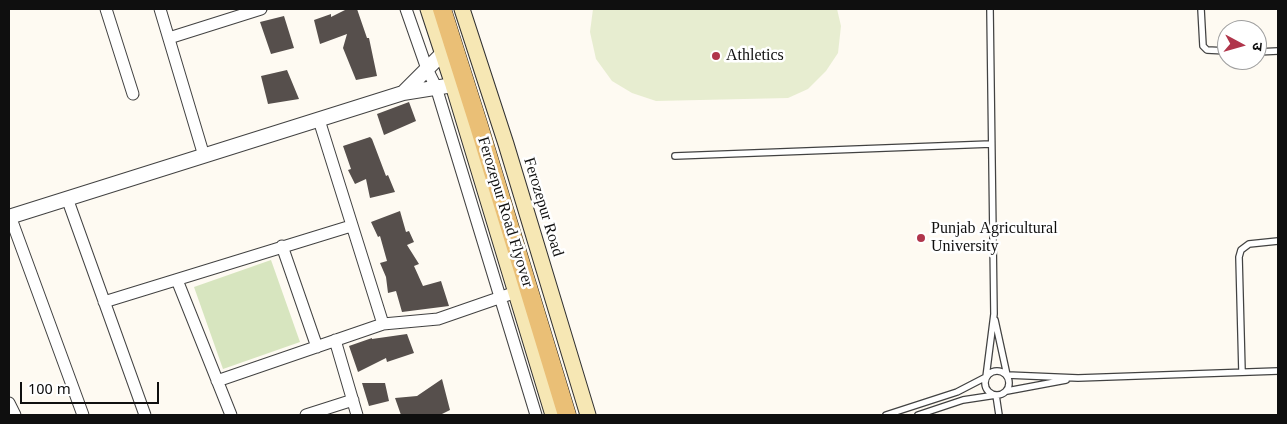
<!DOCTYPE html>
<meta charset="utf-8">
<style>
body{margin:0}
#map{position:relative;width:1287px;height:424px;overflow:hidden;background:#fefaf2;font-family:Georgia,"Noto Sans Devanagari",serif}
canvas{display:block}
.frame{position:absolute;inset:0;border:10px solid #0f0f0f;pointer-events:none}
.north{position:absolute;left:1217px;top:20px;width:50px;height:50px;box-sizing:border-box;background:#fff;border:1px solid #9f9f9f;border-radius:50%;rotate:96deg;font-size:14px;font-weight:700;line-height:20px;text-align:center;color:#0f0f0f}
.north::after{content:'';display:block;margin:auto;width:18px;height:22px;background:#b0354b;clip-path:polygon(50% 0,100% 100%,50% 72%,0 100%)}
.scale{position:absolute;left:20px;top:382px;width:139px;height:22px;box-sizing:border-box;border:2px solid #0f0f0f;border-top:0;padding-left:6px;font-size:15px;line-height:18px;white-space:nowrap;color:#0f0f0f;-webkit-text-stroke:4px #fff;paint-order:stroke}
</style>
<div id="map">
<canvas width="1287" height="424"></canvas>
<div class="frame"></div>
<div class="north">उ</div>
<div class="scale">100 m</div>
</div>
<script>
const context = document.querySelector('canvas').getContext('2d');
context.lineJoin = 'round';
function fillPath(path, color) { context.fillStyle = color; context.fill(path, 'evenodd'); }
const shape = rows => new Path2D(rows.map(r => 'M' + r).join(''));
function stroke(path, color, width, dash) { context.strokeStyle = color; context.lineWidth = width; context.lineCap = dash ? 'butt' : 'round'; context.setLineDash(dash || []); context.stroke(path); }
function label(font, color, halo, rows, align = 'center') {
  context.font = font + ' Georgia,serif'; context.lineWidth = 5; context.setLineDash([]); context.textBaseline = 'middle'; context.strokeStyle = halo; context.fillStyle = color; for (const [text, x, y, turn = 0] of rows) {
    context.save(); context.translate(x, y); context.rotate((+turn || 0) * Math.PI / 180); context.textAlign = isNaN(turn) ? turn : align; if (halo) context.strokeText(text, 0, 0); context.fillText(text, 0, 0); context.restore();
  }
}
const green = shape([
 [271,260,300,342,223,369,194,287]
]);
const pitch = shape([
 [593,9,837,9,841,26,838,53,826,71,808,89,788,98,656,101,632,93,612,81,596,59,590,32]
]);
const building = shape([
 [347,9,357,9,367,38,369,38,377,76,356,80,343,48,347,34,320,44,314,20,331,14,331,17],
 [284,16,294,48,271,54,260,22],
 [287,70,299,99,268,104,261,76],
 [409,102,416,121,384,135,377,114],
 [370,137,372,139,386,176,388,175,395,192,370,198,366,179,355,184,348,170,351,169,343,146],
 [400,211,406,232,409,231,414,242,407,245,419,264,414,266,423,286,441,281,449,306,402,312,396,291,388,293,386,277,380,263,387,261,380,236,378,237,371,222],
 [407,334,414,353,387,362,386,358,358,372,349,346,372,338,372,339],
 [442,379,450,410,440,415,401,415,395,398,417,396],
 [362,383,385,383,389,401,369,406]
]);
const service = shape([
 [1201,9,1203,46,1207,50,1227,51],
 [1257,52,1278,51],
 [675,156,991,144],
 [995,320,1007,375,1078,378,1278,371],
 '985 383a12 12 0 1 1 24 0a12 12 0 1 1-24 0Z',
 [1242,372,1239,257,1241,250,1249,244,1278,241],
 [1007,391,1066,380],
 [886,415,957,392,986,377,994,314,990,9],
 [918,415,963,400,996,395,999,415]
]);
const minor = shape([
 [106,9,133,94],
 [160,9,204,156],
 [406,9,427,69,436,87,536,415],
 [169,38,261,9],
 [319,120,383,324],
 [67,198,145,415],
 [10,216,83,415],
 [282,246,317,347],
 [177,280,231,415],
 [104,302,351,226],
 [335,340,357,415],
 [217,381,383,324,438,319,516,292],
 [9,403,15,415],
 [306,415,353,400]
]);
const tertiary = shape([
 [403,93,442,54],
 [9,217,403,93,453,85]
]);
const secondary = shape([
 [428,9,453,85,553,415],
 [462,9,506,144,588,415]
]);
const primary = shape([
 [442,9,479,126,567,415]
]);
const markers = [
 [716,56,5,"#b0354b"],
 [921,238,5,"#b0354b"]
];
const poiNames = [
 ["Athletics",726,56],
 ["Punjab Agricultural",931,229],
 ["University",931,247]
];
const streetNames = [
 ["Ferozepur Road",543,207,73],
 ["Ferozepur Road Flyover",505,212,73]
];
fillPath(green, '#d7e5bf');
fillPath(pitch, '#e7edd0');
fillPath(building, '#564f4c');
stroke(service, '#424242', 8);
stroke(minor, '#424242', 13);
stroke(tertiary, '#424242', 16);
stroke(secondary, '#313131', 17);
stroke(primary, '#202020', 19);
stroke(service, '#fff', 5.5);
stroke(minor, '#fff', 11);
stroke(tertiary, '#fff', 14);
stroke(secondary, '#f6e7b4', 15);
stroke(primary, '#eabf76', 18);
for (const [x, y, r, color] of markers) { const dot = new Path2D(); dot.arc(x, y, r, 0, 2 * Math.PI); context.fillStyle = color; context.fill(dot); stroke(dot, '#fff', 2); }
label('16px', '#0f0f0f', '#fff', poiNames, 'left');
label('16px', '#0f0f0f', '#fff', streetNames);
</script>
